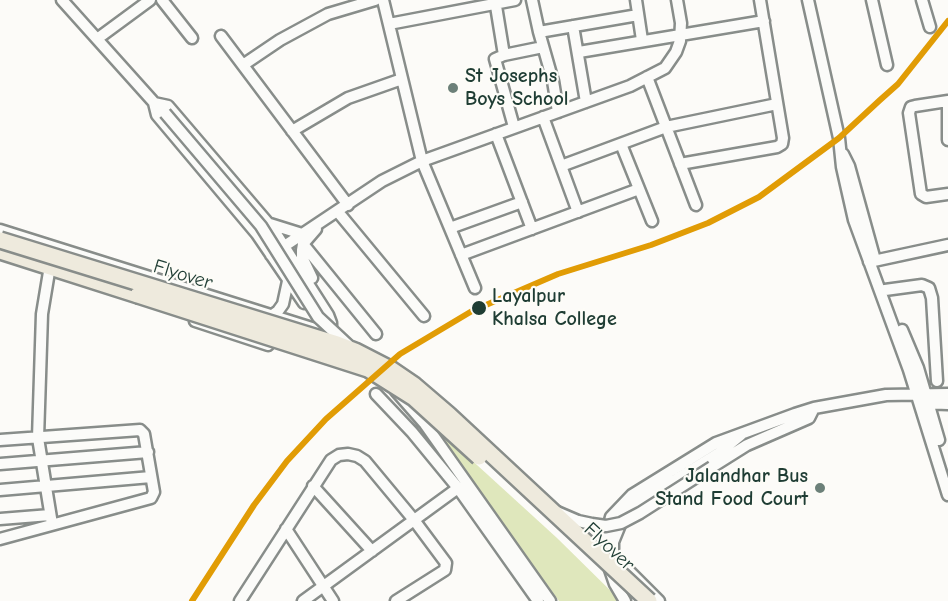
<!DOCTYPE html>
<style>
body{margin:0}
canvas{display:block;background:#fcfbf8}
</style>
<canvas width="948" height="601"></canvas>
<script>
const context = document.querySelector('canvas').getContext('2d');
context.lineJoin = 'round';
function fillPath(path, color) { context.fillStyle = color; context.fill(path, 'evenodd'); }
const shape = rows => new Path2D(rows.map(r => 'M' + r).join(''));
function stroke(path, color, width, dash) { context.strokeStyle = color; context.lineWidth = width; context.lineCap = dash ? 'butt' : 'round'; context.setLineDash(dash || []); context.stroke(path); }
function label(font, color, halo, rows, align = 'center') {
  context.font = font + ' "Comic Neue",sans-serif'; context.lineWidth = 4.5; context.setLineDash([]); context.textBaseline = 'middle'; context.strokeStyle = halo; context.fillStyle = color; for (const [text, x, y, turn = 0] of rows) {
    context.save(); context.translate(x, y); context.rotate((+turn || 0) * Math.PI / 180); context.textAlign = isNaN(turn) ? turn : align; if (halo) context.strokeText(text, 0, 0); context.fillText(text, 0, 0); context.restore();
  }
}
const green = shape([
 [428,423,431,423,557,538,621,601,559,601]
]);
const minor = shape([
 [62,0,158,107],
 [162,0,192,38],
 [383,0,422,161,475,288],
 [495,0,504,55],
 [532,0,539,32,553,81,558,112],
 [636,0,642,40],
 [808,0,839,138,842,167,854,220,909,370,948,495],
 [872,0,887,65],
 [922,0,930,27],
 [389,24,515,0],
 [573,26,586,102],
 [539,32,638,15],
 [221,36,348,205],
 [97,39,150,0],
 [579,52,764,21],
 [243,65,280,40,328,14,375,0],
 [647,77,696,205],
 [948,101,915,106,911,107,909,113,921,194,926,197,948,194],
 [154,103,168,106,273,229,328,315,331,323,331,336],
 [154,103,157,115,257,234,304,303],
 [948,107,948,140],
 [543,117,578,212],
 [514,127,495,59,504,55,543,47],
 [292,131,348,98,402,79],
 [496,134,532,229],
 [621,144,652,221],
 [843,154,849,166,875,260],
 [680,164,777,147,782,144,783,138,760,0],
 [561,166,666,127,777,104],
 [338,212,424,316],
 [270,224,302,234],
 [450,228,522,202],
 [0,230,315,329],
 [303,244,376,334],
 [271,255,382,181,422,161,630,86,665,68,676,52,680,41,681,23,677,0],
 [461,255,639,189],
 [869,262,948,245],
 [50,266,42,314,38,438,52,524],
 [312,278,302,257,302,250,303,244,316,229],
 [885,290,922,285,929,288,932,298,937,381],
 [271,316,278,311,283,304,288,281],
 [195,321,268,345],
 [902,330,918,368,939,440],
 [396,391,425,424,550,601],
 [376,394,412,432,458,488,538,601],
 [921,403,948,404],
 [0,440,140,430,144,434,154,492,151,498,0,539],
 [0,464,148,452],
 [712,467,747,445,809,418,814,408],
 [313,486,372,551],
 [0,490,151,477],
 [0,519,50,515],
 [286,529,333,601],
 [240,601,331,460,339,455,348,454,357,456,365,461,414,520,446,563,445,570,396,601],
 [303,601,458,488],
 [625,601,615,584,604,552,604,544,611,517,632,495,716,443,795,414,814,408,886,395,948,394],
 [659,601,617,559,613,552,613,542,624,515,638,503,719,453,741,435]
]);
const highway = shape([
 [0,251,138,295]
]);
const minorBridge = shape([
 [165,113,261,226,318,317,348,345],
 [557,512,578,521,592,524,606,526,621,523,640,513,712,467]
]);
const highwayBridge = shape([
 [0,240,337,344,355,351,392,370,414,385,449,415,649,601],
 [138,295,368,369,414,398,479,457]
]);
const rail1 = shape([
 [192,601,254,505,287,461,326,419,400,354,472,311,558,274,651,245,708,223,759,197,839,138,880,100,898,84,948,21]
]);
const markers = [
 [453,88,6,"#6c8079"],
 [479,308,8,"#1f3d34"],
 [820,488,6,"#6c8079"]
];
const poiNames = [
 ["St Josephs",465,76],
 ["Boys School",465,99],
 ["Jalandhar Bus",808,476,"right"],
 ["Stand Food Court",808,499,"right"]
];
const streetNames = [
 ["Flyover",183,275,17],
 ["Flyover",609,547,43]
];
const stopNames = [
 ["Layalpur",492,296],
 ["Khalsa College",492,319]
];
fillPath(green, '#dfe7bc');
stroke(minor, '#888d8a', 15);
stroke(highway, '#888d8a', 20);
stroke(minor, '#fbfbf9', 10);
stroke(highway, '#eeeadd', 15);
stroke(minorBridge, '#888d8a', 15, []);
stroke(highwayBridge, '#888d8a', 20, []);
stroke(minorBridge, '#fbfbf9', 10);
stroke(highwayBridge, '#eeeadd', 15);
stroke(rail1, '#e19c05', 6);
for (const [x, y, r, color] of markers) { const dot = new Path2D(); dot.arc(x, y, r, 0, 2 * Math.PI); context.fillStyle = color; context.fill(dot); stroke(dot, '#fdfcf7', 2); }
label('bold 20px', '#1f3d34', '#fdfcf7', poiNames, 'left');
label('20px', '#1f3d34', '#fdfcf7', streetNames);
label('bold 20px', '#1f3d34', '#fdfcf7', stopNames, 'left');
</script>
